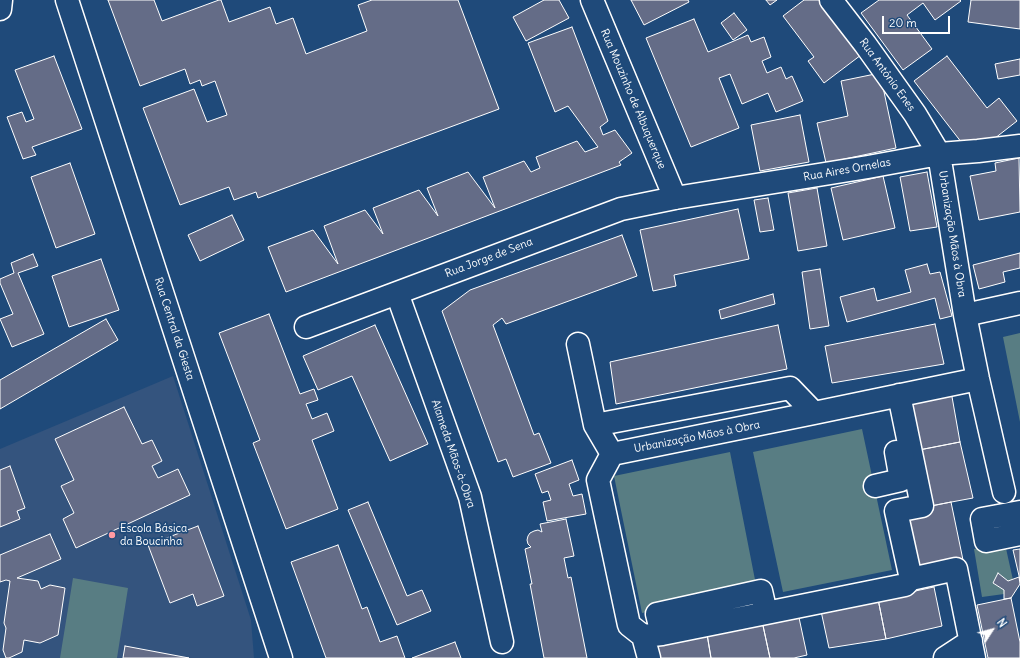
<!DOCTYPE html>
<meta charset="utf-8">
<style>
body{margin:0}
#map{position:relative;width:1020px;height:658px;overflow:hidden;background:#1f4a7a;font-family:Delius,sans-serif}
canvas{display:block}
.north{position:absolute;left:972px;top:610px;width:40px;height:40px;-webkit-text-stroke:3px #1f4a7a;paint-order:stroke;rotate:54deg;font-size:11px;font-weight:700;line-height:16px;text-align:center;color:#fff}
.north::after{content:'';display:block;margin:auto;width:14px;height:18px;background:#fff;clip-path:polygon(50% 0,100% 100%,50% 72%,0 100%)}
.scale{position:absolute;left:882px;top:16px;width:68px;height:18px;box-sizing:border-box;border:2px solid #fff;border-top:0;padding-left:5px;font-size:12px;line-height:14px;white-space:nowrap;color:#fff;-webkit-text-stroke:3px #1f4a7a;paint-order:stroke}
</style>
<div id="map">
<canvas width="1020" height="658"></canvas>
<div class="north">N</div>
<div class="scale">20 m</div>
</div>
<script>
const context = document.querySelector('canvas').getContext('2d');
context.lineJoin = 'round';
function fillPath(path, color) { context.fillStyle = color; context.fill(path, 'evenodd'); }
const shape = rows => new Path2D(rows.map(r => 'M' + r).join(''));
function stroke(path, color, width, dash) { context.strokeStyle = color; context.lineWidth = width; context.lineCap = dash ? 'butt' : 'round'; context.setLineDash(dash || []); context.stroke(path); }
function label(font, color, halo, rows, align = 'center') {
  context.font = font + ' Delius,sans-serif'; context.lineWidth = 3.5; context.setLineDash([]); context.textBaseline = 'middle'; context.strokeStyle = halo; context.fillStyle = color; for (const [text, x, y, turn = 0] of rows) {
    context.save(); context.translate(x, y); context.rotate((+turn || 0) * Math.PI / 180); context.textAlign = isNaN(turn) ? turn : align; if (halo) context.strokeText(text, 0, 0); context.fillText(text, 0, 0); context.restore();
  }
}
const built = shape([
 [173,376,251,620,254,658,0,658,0,449]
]);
const green = shape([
 [1020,333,1020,422,1003,337],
 [862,429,892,570,783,592,753,452],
 [730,452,757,590,642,613,614,476],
 [1005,544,1013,580,1008,581,998,573,993,583,1004,590,1004,594,982,597,974,549],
 [73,578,128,588,117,658,60,658]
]);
const building = shape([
 [108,0,154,0,162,21,219,0,221,0,229,22,270,7,276,24,293,18,306,54,367,31,358,5,372,0,458,0,499,109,258,198,256,192,234,200,229,187,180,205,143,108,194,89,207,122,227,115,215,81,202,86,200,80,190,84,185,69,140,86,108,0],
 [544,0,559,0,569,18,526,41,513,17,544,0],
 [631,0,688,0,689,2,644,25,631,0],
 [766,0,777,0,770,5,766,0],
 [804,0,820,0,861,55,824,83,808,61,814,57,783,16,804,0],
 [879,0,960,0,961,1,935,20,923,3,907,15,932,49,903,70,861,13,879,0],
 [971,0,1020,0,1020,29,968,22,971,0],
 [734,13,747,30,733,40,721,23,734,13],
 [694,19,708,52,748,35,751,42,764,37,771,57,762,61,767,73,781,67,786,79,792,76,803,101,776,112,768,93,742,104,730,74,719,78,739,128,691,147,646,38,694,19],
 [572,27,608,121,600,127,603,135,615,130,632,153,619,162,621,165,286,292,268,247,313,230,338,264,324,226,365,210,383,234,373,208,419,190,438,216,427,188,468,172,495,208,483,177,524,161,531,172,540,168,536,157,577,141,585,152,598,147,568,106,555,112,528,43,572,27],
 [54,56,82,129,32,147,36,155,23,159,7,117,22,112,26,122,34,119,15,70,54,56],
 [947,56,987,108,999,98,1017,121,972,156,914,81,947,56],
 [1020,59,1020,75,998,79,995,64,1020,59],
 [880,73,896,148,826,163,817,123,848,116,841,81,880,73],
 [800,115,809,162,760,171,751,125,800,115],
 [1019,158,1020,212,979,220,970,176,996,171,995,163,1019,158],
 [70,163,95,234,56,248,31,177,70,163],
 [927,172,937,227,910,231,900,177,927,172],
 [883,176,895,228,843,240,831,188,883,176],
 [817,188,827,246,798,251,788,193,817,188],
 [768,198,774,230,760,232,754,200,768,198],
 [738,209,749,259,674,275,676,286,653,291,640,230,738,209],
 [232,215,244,240,200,261,188,235,232,215],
 [622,235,637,276,506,324,502,318,493,325,534,435,539,433,551,463,513,477,506,459,498,462,442,311,470,290,622,235],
 [1020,253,1020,268,1003,272,1005,282,979,289,973,265,1020,253],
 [33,254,38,266,18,273,44,334,12,347,0,319,13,314,0,283,0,279,14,273,11,263,33,254],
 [101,259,119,310,69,327,52,276,101,259],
 [927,264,930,274,940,272,952,316,940,319,935,298,847,322,840,297,874,288,877,301,911,292,905,270,927,264],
 [820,269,829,326,810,329,802,272,820,269],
 [773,294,775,304,721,319,719,310,773,294],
 [269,314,300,394,314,389,318,400,306,404,312,419,327,413,334,431,312,440,338,509,286,529,253,443,260,440,219,333,269,314],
 [106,319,118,340,0,409,0,380,106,319],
 [935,324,944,364,832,383,825,346,935,324],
 [375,325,428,444,390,461,352,376,318,390,303,356,375,325],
 [778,325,787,369,616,404,610,362,778,325],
 [951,391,960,442,919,450,909,398,951,391],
 [124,407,142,444,152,440,162,461,152,466,158,478,178,469,190,495,76,548,63,519,74,513,61,486,74,480,55,439,124,407],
 [960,442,973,498,930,506,919,450,960,442],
 [572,460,579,480,569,484,573,496,582,494,586,514,547,521,543,502,551,500,548,491,542,493,535,474,572,460],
 [10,466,25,508,17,511,20,519,0,527,0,470,10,466],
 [368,502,407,596,422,590,431,611,397,625,348,510,368,502],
 [951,502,963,560,915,570,903,512,951,502],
 [566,519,574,556,564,558,568,578,571,577,587,658,544,658,530,584,532,584,525,549,531,547,528,544,527,540,528,536,530,533,534,531,538,530,542,532,540,524,566,519],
 [198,526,224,596,197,606,193,594,170,603,148,545,198,526],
 [50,534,61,559,17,578,38,581,41,589,50,585,65,588,58,635,40,643,24,640,22,652,9,658,6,658,3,650,6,628,4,623,10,581,6,580,0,582,0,555,50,534],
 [338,545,362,609,367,607,380,642,397,636,405,658,326,658,291,562,338,545],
 [1020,549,1020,580,1013,550,1020,549],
 [998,573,1008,581,1019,577,1020,584,1011,598,1004,599,1004,590,993,583,998,573],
 [934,587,942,626,886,639,878,599,934,587],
 [1011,598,1020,642,1020,658,988,658,977,605,1011,598],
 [878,599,886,639,829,648,821,611,878,599],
 [798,613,807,655,794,658,770,658,762,621,798,613],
 [762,621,770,658,711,658,707,634,762,621],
 [707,634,711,658,652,658,649,645,707,634],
 [455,642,461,658,412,658,455,642],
 [125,646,189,658,123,658,125,646]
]);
const street = shape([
 [592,0,675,198],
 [831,0,865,44,915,114,939,154,965,315,978,379,1004,492],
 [0,9,1,0],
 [397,293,470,497,502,642],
 [965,315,1020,303],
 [306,327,397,293,621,209,675,198,868,167,939,154,978,151,1020,146],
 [578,344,595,425,612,454,814,413,978,379],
 [899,395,922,506,896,511,911,579,956,569,974,658],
 [595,425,790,388,814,413],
 [612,454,598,480,629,625,643,636,662,634,905,585,911,579],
 [875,486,901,480,896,452],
 [1020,512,982,519,986,541,1020,534],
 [662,634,657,614,761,591,766,613],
 [643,636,649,658],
 [945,658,971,641]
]);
const secondary = shape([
 [67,0,281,658]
]);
const markers = [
 [112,535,4,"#ff9aa2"]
];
const streetNames = [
 ["Rua António Enes",887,75,54],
 ["Rua Mouzinho de Albuquerque",633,99,67],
 ["Rua Aires Ornelas",847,170,-10],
 ["Urbanização Mãos à Obra",952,234,81],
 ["Rua Jorge de Sena",489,258,-21],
 ["Rua Central da Giesta",174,329,72],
 ["Urbanização Mãos à Obra",697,437,-11],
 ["Alameda Mãos-à-Obra",453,454,71]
];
const poiNames = [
 ["Escola Básica",120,529],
 ["da Boucinha",120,542]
];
fillPath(built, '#34547e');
fillPath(green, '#587d83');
fillPath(building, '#646c87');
stroke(building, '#fff', 1);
stroke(street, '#fff', 25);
stroke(secondary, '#fff', 25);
stroke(street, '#1f4a7a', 22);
stroke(secondary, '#1f4a7a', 22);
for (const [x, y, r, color] of markers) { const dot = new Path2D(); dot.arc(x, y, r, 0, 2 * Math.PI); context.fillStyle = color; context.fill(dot); stroke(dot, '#1f4a7a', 1.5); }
label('11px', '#fff', '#1f4a7a', streetNames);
label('11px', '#fff', '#1f4a7a', poiNames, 'left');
</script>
